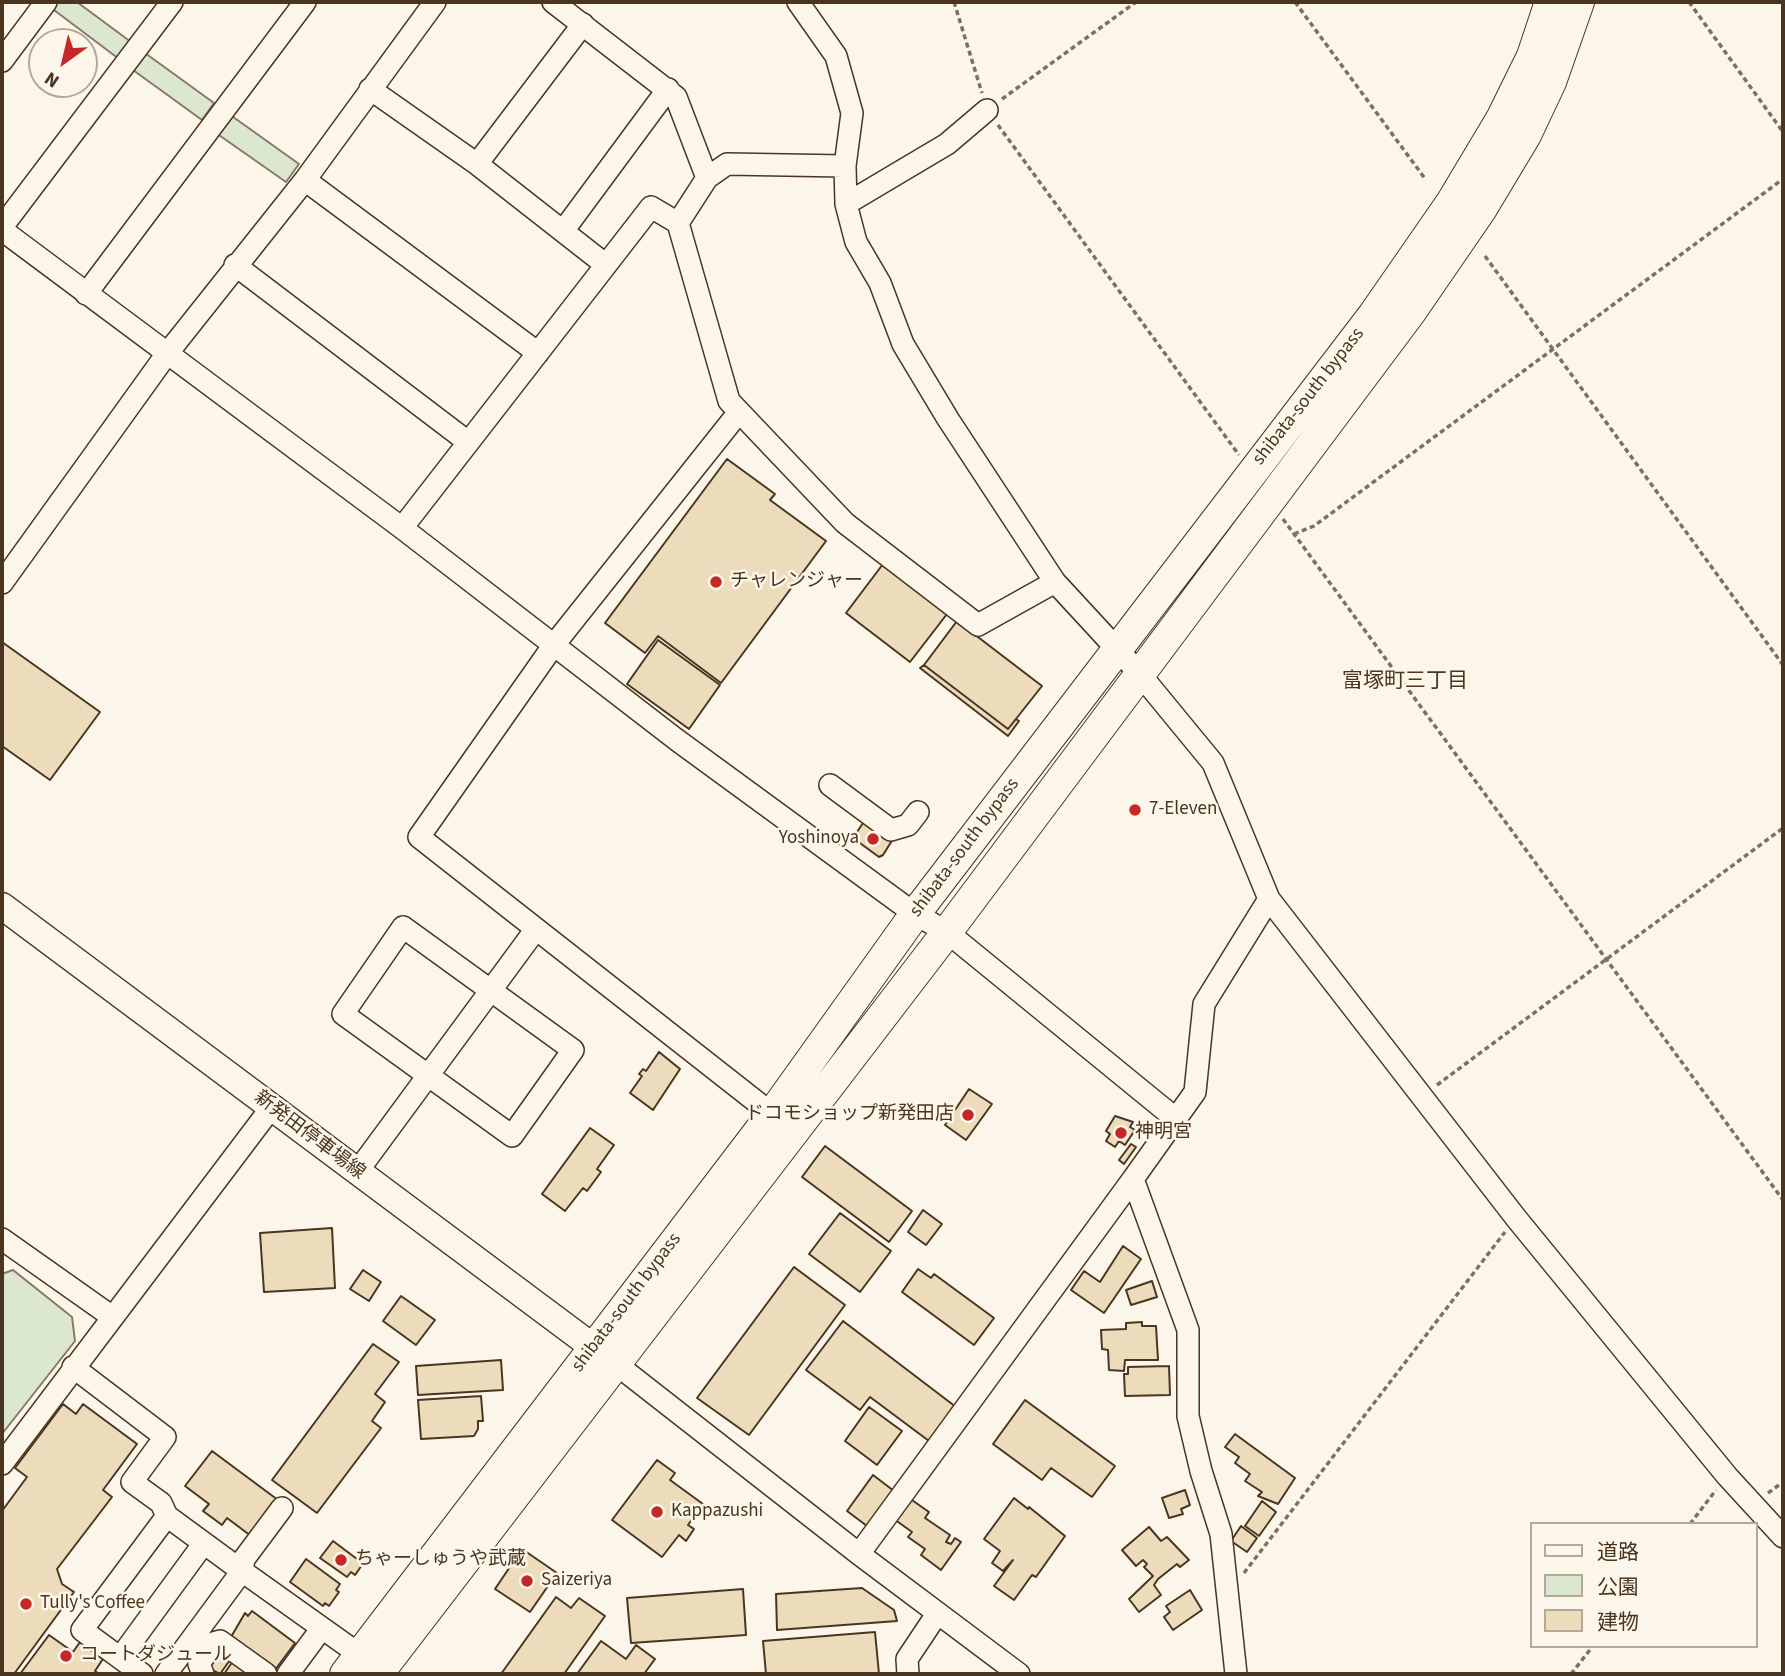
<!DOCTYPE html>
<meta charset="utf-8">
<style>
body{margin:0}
#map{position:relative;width:1785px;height:1676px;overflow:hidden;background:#fbf6e9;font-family:"Source Sans 3","Noto Sans JP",sans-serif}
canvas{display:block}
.frame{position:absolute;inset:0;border:4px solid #4a3520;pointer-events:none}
.legend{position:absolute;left:1530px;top:1522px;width:228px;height:126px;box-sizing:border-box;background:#fbf6e9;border:2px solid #b4a999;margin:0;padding:9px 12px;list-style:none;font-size:21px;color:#4a3520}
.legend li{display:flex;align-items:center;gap:14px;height:35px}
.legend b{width:35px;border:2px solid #b4a999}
.north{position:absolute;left:28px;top:28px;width:70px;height:70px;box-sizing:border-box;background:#fbf6e9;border:2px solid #b4a999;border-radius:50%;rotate:214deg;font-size:19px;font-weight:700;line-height:28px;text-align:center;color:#4a3520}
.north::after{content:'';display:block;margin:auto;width:24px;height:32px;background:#c62828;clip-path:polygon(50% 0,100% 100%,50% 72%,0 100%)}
</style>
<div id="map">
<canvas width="1785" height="1676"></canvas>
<div class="frame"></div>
<ul class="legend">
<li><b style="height:9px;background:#fbf6e9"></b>道路</li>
<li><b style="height:19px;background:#dce7d0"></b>公園</li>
<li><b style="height:19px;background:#ecdcbc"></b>建物</li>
</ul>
<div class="north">N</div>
</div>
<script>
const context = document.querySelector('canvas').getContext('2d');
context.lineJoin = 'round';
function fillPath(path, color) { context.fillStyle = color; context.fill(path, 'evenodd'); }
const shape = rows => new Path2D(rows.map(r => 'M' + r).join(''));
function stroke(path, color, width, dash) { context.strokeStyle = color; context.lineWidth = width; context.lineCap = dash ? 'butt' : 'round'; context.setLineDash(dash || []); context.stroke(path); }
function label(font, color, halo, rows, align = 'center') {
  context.font = font + ' "Source Sans 3","Noto Sans JP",sans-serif'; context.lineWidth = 5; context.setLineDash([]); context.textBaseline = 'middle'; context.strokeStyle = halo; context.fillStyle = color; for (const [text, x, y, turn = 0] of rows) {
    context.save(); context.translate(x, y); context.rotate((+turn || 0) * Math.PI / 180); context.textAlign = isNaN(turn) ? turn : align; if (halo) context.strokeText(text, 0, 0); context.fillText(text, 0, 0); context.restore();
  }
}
const green = shape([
 [54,2,77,2,131,42,119,59,50,7,54,2],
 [145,53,214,103,202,120,133,70,145,53],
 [229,114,299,164,286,182,216,133,229,114],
 [13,1270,72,1317,75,1341,2,1434,2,1274,13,1270]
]);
const building = shape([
 [727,459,775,494,770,500,826,541,721,683,658,636,645,653,605,623,727,459],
 [883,564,947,614,910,662,846,613,883,564],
 [957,621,1042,686,1008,729,924,665,957,621],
 [658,640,720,685,689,729,627,684,658,640],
 [2,642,100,712,50,780,2,746,2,642],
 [924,665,1008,729,1016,719,1019,721,1008,736,920,668,924,665],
 [865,820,893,839,883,855,879,857,853,838,865,820],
 [659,1052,680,1069,653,1110,630,1093,642,1076,639,1074,643,1069,646,1071,659,1052],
 [969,1089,992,1104,966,1140,945,1125,969,1089],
 [1115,1116,1133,1122,1130,1127,1135,1130,1125,1145,1119,1141,1115,1147,1106,1141,1110,1134,1106,1131,1115,1116],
 [590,1128,614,1145,597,1169,601,1172,587,1191,583,1188,565,1211,542,1194,590,1128],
 [1131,1144,1136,1147,1124,1164,1119,1160,1131,1144],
 [825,1146,912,1211,889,1242,802,1177,825,1146],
 [923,1210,942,1224,926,1245,908,1232,923,1210],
 [840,1213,891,1251,860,1292,809,1254,840,1213],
 [332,1228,335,1288,264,1292,260,1233,332,1228],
 [1123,1246,1141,1259,1104,1313,1071,1290,1084,1271,1100,1282,1123,1246],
 [794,1267,845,1305,749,1435,697,1398,794,1267],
 [918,1269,931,1278,934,1274,994,1318,974,1345,902,1292,918,1269],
 [363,1270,381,1282,369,1301,350,1289,363,1270],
 [1152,1281,1157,1297,1131,1305,1126,1290,1152,1281],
 [401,1296,435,1320,416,1345,383,1321,401,1296],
 [843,1321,956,1407,929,1441,870,1397,860,1410,806,1370,843,1321],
 [1142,1322,1142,1326,1156,1326,1158,1360,1125,1360,1124,1371,1109,1370,1108,1350,1102,1349,1101,1330,1126,1329,1126,1323,1142,1322],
 [373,1344,399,1362,375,1394,385,1402,372,1421,381,1428,317,1513,272,1480,373,1344],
 [501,1360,503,1390,418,1395,416,1366,501,1360],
 [1169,1366,1170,1395,1125,1396,1124,1374,1128,1374,1128,1367,1169,1366],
 [481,1396,483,1421,478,1421,478,1429,474,1436,421,1439,418,1400,481,1396],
 [1025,1400,1115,1466,1092,1497,1051,1468,1042,1480,993,1444,1025,1400],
 [63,1404,76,1414,83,1404,137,1444,103,1490,112,1497,57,1569,62,1584,74,1592,14,1674,2,1674,2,1511,27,1477,15,1468,63,1404],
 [869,1407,902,1431,877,1465,845,1441,869,1407],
 [1235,1434,1295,1478,1278,1504,1258,1496,1262,1492,1245,1481,1250,1474,1235,1463,1239,1457,1225,1447,1235,1434],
 [212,1451,278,1500,251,1536,227,1518,222,1525,203,1511,209,1504,185,1486,212,1451],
 [657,1460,675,1473,670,1480,703,1504,688,1525,694,1529,686,1541,679,1535,662,1557,612,1520,657,1460],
 [873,1475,894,1491,867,1526,847,1511,873,1475],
 [1185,1490,1190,1505,1181,1509,1183,1514,1169,1518,1162,1498,1185,1490],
 [909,1498,929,1512,925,1518,950,1535,946,1542,951,1544,955,1538,961,1542,941,1570,921,1555,925,1549,908,1537,912,1532,894,1519,909,1498],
 [1014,1498,1028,1509,1029,1507,1065,1536,1036,1577,1032,1575,1014,1600,994,1586,1013,1560,1003,1571,992,1563,1000,1551,984,1539,1014,1498],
 [1262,1501,1276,1512,1259,1536,1245,1526,1262,1501],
 [1241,1526,1257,1538,1247,1552,1231,1541,1241,1526],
 [1149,1527,1161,1541,1167,1537,1189,1560,1180,1567,1177,1564,1158,1579,1154,1585,1161,1595,1139,1612,1129,1599,1153,1576,1144,1567,1147,1564,1143,1560,1136,1566,1122,1550,1149,1527],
 [333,1541,361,1562,362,1565,355,1575,351,1572,347,1577,320,1558,333,1541],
 [522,1549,557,1573,530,1612,495,1589,522,1549],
 [306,1559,340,1584,336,1590,339,1592,329,1606,325,1603,323,1606,290,1582,306,1559],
 [862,1588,894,1610,897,1621,777,1630,776,1594,862,1588],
 [743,1589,746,1635,631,1643,627,1598,743,1589],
 [1190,1590,1202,1610,1173,1630,1164,1617,1170,1612,1166,1606,1190,1590],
 [556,1597,571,1608,579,1598,605,1616,564,1674,501,1674,556,1597],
 [252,1611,295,1643,275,1670,231,1637,245,1613,248,1616,252,1611],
 [875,1632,879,1674,766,1674,763,1641,875,1632],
 [49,1635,73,1652,80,1642,103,1659,95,1671,99,1674,20,1674,49,1635],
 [601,1641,626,1659,636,1645,655,1659,644,1674,577,1674,601,1641],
 [217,1651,230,1660,220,1674,206,1667,217,1651],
 [233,1661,261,1674,224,1674,233,1661]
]);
const path = shape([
 [954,2,982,93],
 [1295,2,1426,180],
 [1689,2,1783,132],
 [1002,99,1136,2],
 [998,125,1239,455],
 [1485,256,1783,665],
 [1283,519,1783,1200],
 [1294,534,1314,526,1783,179],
 [1437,1085,1783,828],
 [1768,1493,1783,1482],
 [1690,1524,1716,1490],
 [1244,1573,1505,1232],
 [1571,1674,1593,1646]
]);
const minor = shape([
 [553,2,676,97,707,178],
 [798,2,836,56,852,113,845,166,846,204,856,242,880,283,903,344,948,419,1055,582,1139,673,1213,763,1269,899,1516,1218,1727,1476,1783,1537],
 [2,61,46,2],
 [370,89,477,164,606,265],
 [477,164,583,24],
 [305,180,538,353],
 [846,204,947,144,987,110],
 [678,223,707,178,727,164,845,166],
 [2,227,172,2],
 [2,230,402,528,677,740,915,914,947,932,1176,1119],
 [563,231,668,89],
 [235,265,468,442],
 [86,294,305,2],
 [739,412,553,646,419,837,772,1114],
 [402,528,651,207,678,223,729,401,845,523,978,625,1055,582],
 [2,583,166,355,305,180,435,2],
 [830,785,891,830,908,825,918,812],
 [403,927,573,1050,512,1136,343,1014,403,927],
 [357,1172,536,929],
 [2,1239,111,1316],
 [616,1364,859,1554,1019,1674],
 [73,1367,165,1437,132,1482,161,1503,167,1516,82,1630,142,1674],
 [2,1464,271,1108],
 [167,1516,242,1571,244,1559,282,1508],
 [859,1554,1133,1179],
 [120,1658,204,1543],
 [166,1674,242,1571,360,1655],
 [203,1674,199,1664,213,1643,220,1641,266,1674],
 [288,1674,322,1628],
 [908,1674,907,1659,937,1614],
 [1236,1674,1221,1534,1201,1471,1188,1416,1188,1330,1133,1179,1195,1092,1204,1004,1269,899]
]);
const major = shape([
 [2,906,609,1359]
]);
const highway = shape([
 [345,1674,772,1114,915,914,1373,315,1452,201,1501,119,1532,56,1550,2],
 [378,1674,947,932,1411,312,1481,210,1526,135,1551,82,1579,2]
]);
const markers = [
 [716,582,7,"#c62828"],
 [1135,810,7,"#c62828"],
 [873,839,7,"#c62828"],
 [968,1115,7,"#c62828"],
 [1121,1133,7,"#c62828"],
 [657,1512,7,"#c62828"],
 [341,1560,7,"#c62828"],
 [527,1581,7,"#c62828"],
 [26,1604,7,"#c62828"],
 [66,1656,7,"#c62828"]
];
const streetNames = [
 ["shibata-south bypass",1309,397,-52],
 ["shibata-south bypass",965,848,-53],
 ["新発田停車場線",309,1136,37],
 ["shibata-south bypass",627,1303,-53]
];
const poiNames = [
 ["チャレンジャー",730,582],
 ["7-Eleven",1149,810],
 ["Yoshinoya",859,839,"right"],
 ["ドコモショップ新発田店",954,1115,"right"],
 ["神明宮",1135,1133],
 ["Kappazushi",671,1512],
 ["ちゃーしゅうや武蔵",355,1560],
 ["Saizeriya",541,1581],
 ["Tully's Coffee",40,1604],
 ["コートダジュール",80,1656]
];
const neighbourhoodNames = [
 ["富塚町三丁目",1405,682]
];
fillPath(green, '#dce7d0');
stroke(green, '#887966', 2);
fillPath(building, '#ecdcbc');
stroke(building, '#4a3520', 2);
stroke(minor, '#4a3520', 24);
stroke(major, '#4a3520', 29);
stroke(highway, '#4a3520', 32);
stroke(path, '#7f6f5c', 3.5, [5, 3.5]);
stroke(minor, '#fbf6e9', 21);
stroke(major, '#fbf6e9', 26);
stroke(highway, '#fbf6e9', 30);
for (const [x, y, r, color] of markers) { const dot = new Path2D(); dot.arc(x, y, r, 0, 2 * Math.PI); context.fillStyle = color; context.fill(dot); stroke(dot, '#fbf6e9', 2.5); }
label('19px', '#4a3520', '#fbf6e9', streetNames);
label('19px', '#4a3520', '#fbf6e9', poiNames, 'left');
label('21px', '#4a3520', '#fbf6e9', neighbourhoodNames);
</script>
